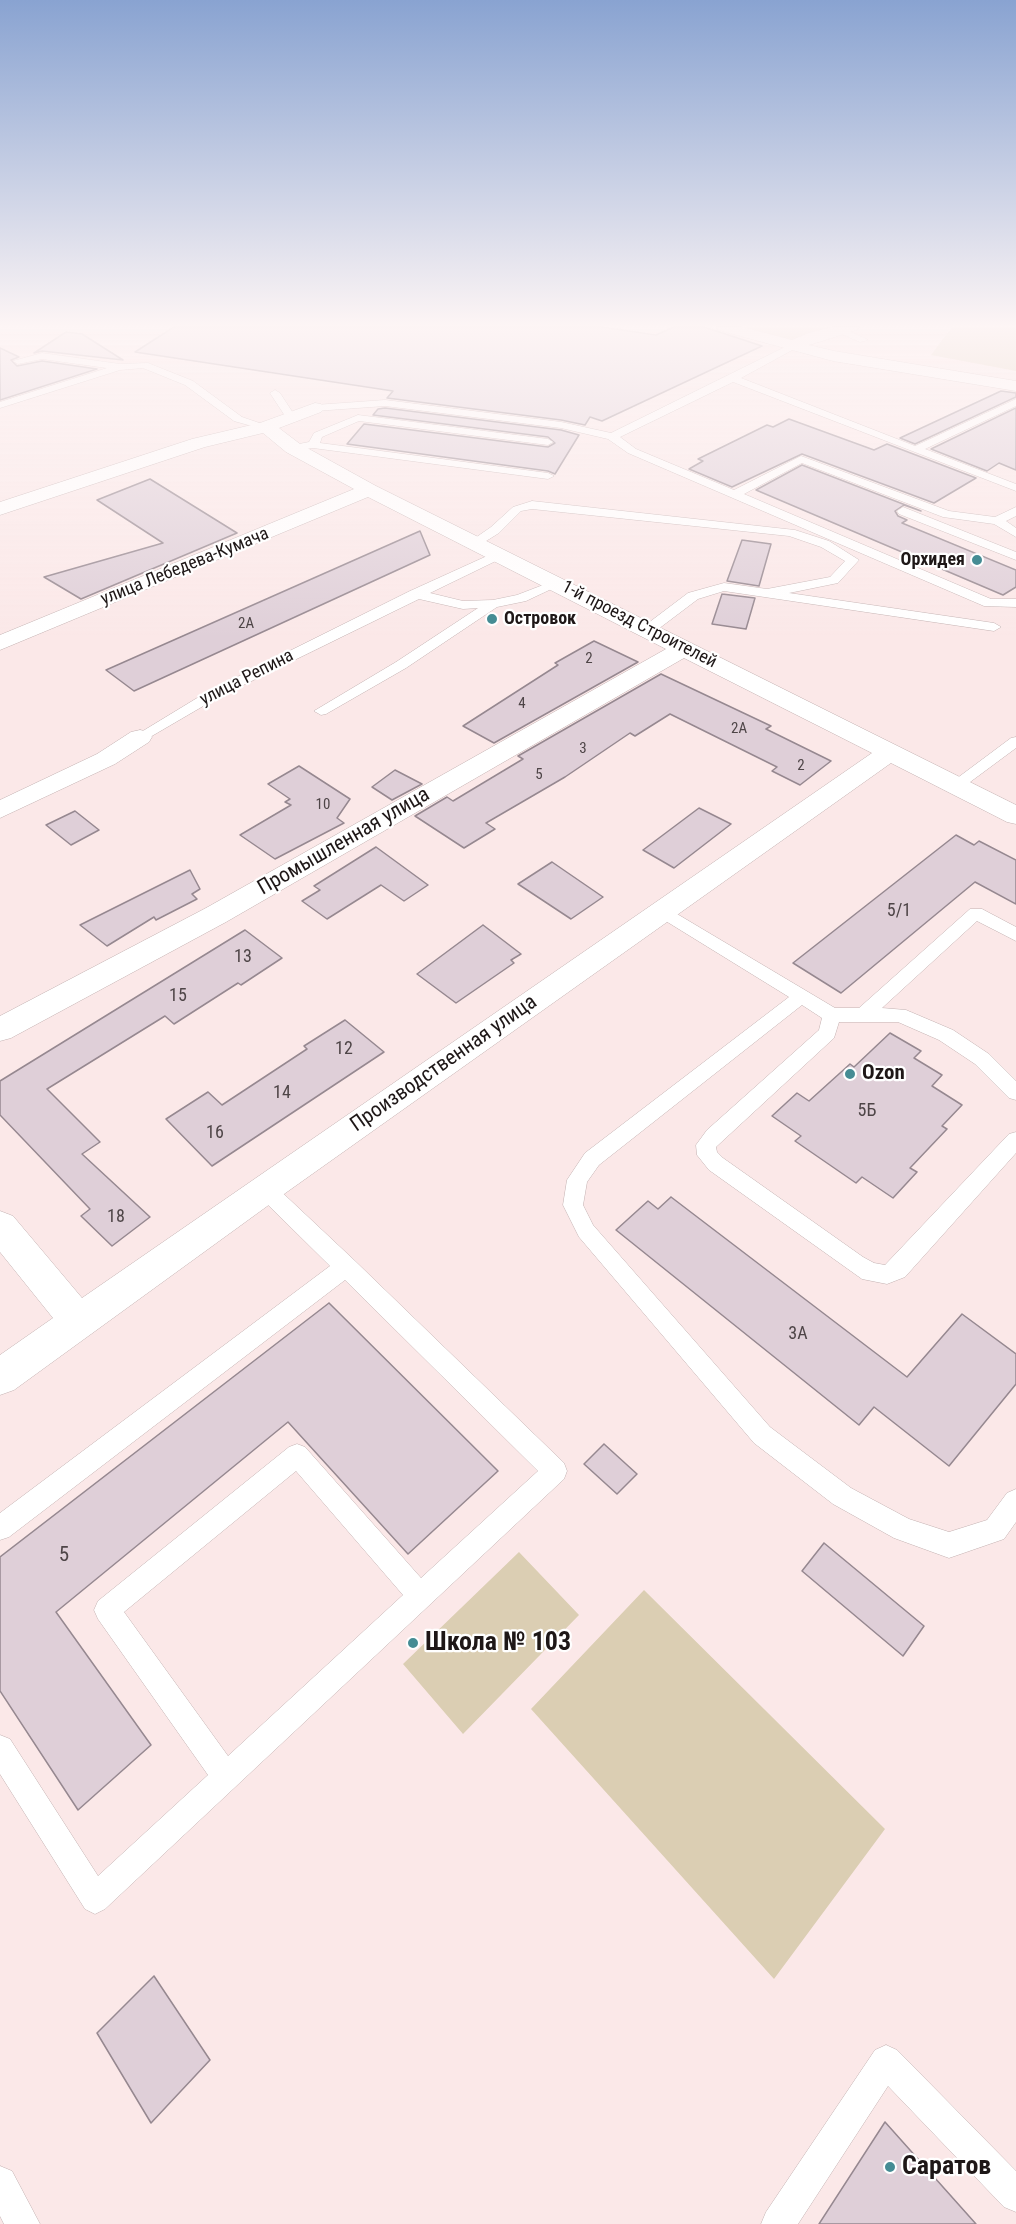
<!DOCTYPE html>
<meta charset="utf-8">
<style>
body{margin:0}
canvas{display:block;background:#fbe8e8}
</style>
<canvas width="1016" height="2224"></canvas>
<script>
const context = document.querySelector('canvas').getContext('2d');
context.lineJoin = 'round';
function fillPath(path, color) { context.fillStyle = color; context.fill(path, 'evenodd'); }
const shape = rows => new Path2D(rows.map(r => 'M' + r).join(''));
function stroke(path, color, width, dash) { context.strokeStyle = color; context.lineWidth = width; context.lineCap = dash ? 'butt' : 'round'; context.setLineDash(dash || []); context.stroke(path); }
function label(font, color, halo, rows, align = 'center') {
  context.font = font + ' "Roboto Condensed",sans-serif'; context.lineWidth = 4.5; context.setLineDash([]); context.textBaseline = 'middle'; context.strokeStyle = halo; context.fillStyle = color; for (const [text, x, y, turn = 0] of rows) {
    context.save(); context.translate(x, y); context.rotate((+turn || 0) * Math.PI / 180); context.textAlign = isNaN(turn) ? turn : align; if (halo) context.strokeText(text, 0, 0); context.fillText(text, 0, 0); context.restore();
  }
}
const green = shape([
 [714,327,829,327,783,346],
 [952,327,1016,327,1016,371,931,355],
 [519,1552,579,1615,463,1734,403,1664],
 [644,1590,885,1829,774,1979,531,1709]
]);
const building = shape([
 [174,327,602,327,656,335,674,327,704,327,762,346,602,421,590,417,585,425,561,420,387,398,393,391,135,352,174,327],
 [66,332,82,334,123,360,42,351,34,353,66,332],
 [0,348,19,357,11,360,17,366,42,361,97,369,0,400,0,348],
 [1001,391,1016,393,1016,397,915,444,900,438,1001,391],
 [385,408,561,430,579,435,555,474,548,471,347,444,364,424,548,447,555,443,548,437,373,415,378,409,385,408],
 [1016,408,1016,470,999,463,987,471,931,449,1016,408],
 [789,419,874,450,887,444,976,478,934,503,802,454,732,487,689,469,703,461,698,459,767,425,773,427,789,419],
 [802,465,921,511,904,505,895,511,898,516,907,520,902,523,1016,570,1016,587,1003,595,756,490,802,465],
 [150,479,237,533,81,599,44,577,163,543,97,500,150,479],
 [420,531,430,555,134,691,106,670,420,531],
 [742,540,771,544,759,586,727,581,742,540],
 [722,594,755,598,746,629,712,624,722,594],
 [594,641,638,662,494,743,463,726,558,665,555,663,594,641],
 [661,674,771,726,766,729,831,761,800,785,772,771,777,767,670,714,635,736,630,733,565,777,486,823,495,829,464,848,415,816,447,797,453,801,523,759,518,756,661,674],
 [299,766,350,799,337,818,344,823,275,859,240,835,291,805,285,802,290,799,268,784,299,766],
 [395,770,422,784,392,800,372,787,395,770],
 [699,808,731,824,674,868,643,850,699,808],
 [75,811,99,830,71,845,46,825,75,811],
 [956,835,974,845,979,841,1016,860,1016,904,975,882,841,993,793,963,956,835],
 [376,847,428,885,404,901,381,885,327,919,302,901,320,890,314,886,376,847],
 [552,862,603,897,571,919,518,884,552,862],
 [190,870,200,889,192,894,197,899,156,920,154,917,107,946,80,925,190,870],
 [483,925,521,954,511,960,514,963,456,1003,417,974,483,925],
 [245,930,282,958,241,985,238,983,174,1024,165,1016,47,1089,100,1142,82,1154,150,1217,112,1246,81,1216,90,1209,0,1115,0,1081,245,930],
 [345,1020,384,1052,212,1166,166,1119,208,1092,222,1105,307,1049,304,1046,345,1020],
 [890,1033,921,1051,914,1058,942,1075,932,1086,962,1105,942,1126,947,1129,910,1168,917,1172,893,1198,862,1177,856,1183,795,1141,801,1136,772,1116,797,1093,809,1101,850,1064,854,1067,890,1033],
 [671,1197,907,1377,962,1314,1016,1354,1016,1384,949,1466,874,1407,859,1425,616,1230,648,1201,658,1209,671,1197],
 [329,1303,498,1471,408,1554,288,1422,56,1612,151,1745,78,1810,0,1691,0,1557,329,1303],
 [604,1444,637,1474,617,1494,584,1464,604,1444],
 [824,1543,924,1626,903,1656,802,1571,824,1543],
 [154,1976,210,2060,151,2123,97,2033,154,1976],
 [885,2122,976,2224,819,2224,885,2122]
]);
const service = shape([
 [835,327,841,327,868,340,860,342,835,331,835,327],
 [793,343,796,344,796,348,741,378,915,446,1016,399,1016,406,925,449,1016,484,1016,491,733,382,620,437,636,449,734,490,801,456,949,511,995,517,1016,507,1016,516,1006,521,1016,528,1016,537,994,524,943,517,802,463,744,494,991,599,1016,599,1016,607,984,606,628,453,608,439,561,428,385,406,315,411,310,408,315,405,385,400,561,422,611,433,793,343],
 [42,353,120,364,148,363,193,381,242,417,271,427,266,430,234,421,185,385,143,368,120,370,0,408,0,402,107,368,42,359,18,364,13,361,42,353],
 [275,390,280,393,295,416,294,418,290,419,285,416,270,393,275,390],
 [358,415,548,439,553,442,548,445,359,421,322,437,320,443,548,473,554,476,548,479,313,448,293,451,288,448,289,446,309,442,314,433,358,415],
 [532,501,795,530,829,541,859,560,838,583,789,593,994,623,1001,627,994,631,724,591,698,599,653,633,643,633,641,630,643,627,688,593,724,583,767,589,830,577,845,561,821,547,789,536,532,509,521,511,499,533,478,546,474,547,468,543,491,527,513,507,532,501],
 [903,507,1016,552,1016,560,899,514,897,511,903,507],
 [498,551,504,555,502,558,430,593,463,601,493,600,517,595,556,580,562,584,526,601,497,607,406,668,326,714,321,715,314,711,396,662,478,608,463,609,419,599,217,698,145,740,135,740,133,737,207,692,410,591,498,551],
 [1016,737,1016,748,962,788,952,788,949,785,952,782,1011,738,1016,737],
 [662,905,835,1008,859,1008,970,909,982,909,1016,927,1016,941,977,921,882,1008,906,1010,953,1030,989,1054,1016,1081,1016,1100,1009,1098,975,1064,939,1040,898,1022,839,1022,834,1038,716,1147,717,1152,723,1158,863,1257,874,1263,885,1265,1009,1134,1016,1132,1016,1153,905,1277,887,1284,862,1279,709,1170,697,1155,696,1145,707,1130,819,1030,822,1018,802,1005,599,1165,587,1182,583,1205,593,1225,770,1427,851,1488,909,1519,949,1532,987,1520,1007,1493,1016,1489,1016,1522,1004,1539,949,1558,894,1538,833,1504,754,1443,579,1237,563,1205,567,1180,585,1153,789,997,656,915,654,911,656,907,662,905],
 [265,1181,272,1183,354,1260,564,1463,567,1471,564,1479,105,1909,95,1914,85,1909,0,1774,0,1735,10,1739,98,1876,208,1775,98,1619,94,1610,98,1601,289,1447,297,1444,305,1447,421,1578,538,1471,345,1280,9,1537,0,1540,0,1513,330,1266,258,1195,255,1189,258,1183,265,1181],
 [296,1471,403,1595,228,1756,124,1612,296,1471],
 [886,2045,897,2050,1016,2171,1016,2212,1004,2207,888,2086,798,2224,761,2224,766,2212,875,2050,886,2045],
 [0,2166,12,2171,40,2224,4,2224,0,2216,0,2166]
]);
const minor = shape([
 [716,327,742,327,792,340,809,333,832,327,859,327,857,330,809,345,834,351,1016,381,1016,391,833,361,718,330,716,327],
 [315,403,321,404,324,408,321,412,279,428,300,444,376,486,1016,805,1016,824,1007,822,891,763,277,1199,14,1390,0,1395,0,1355,53,1318,0,1252,0,1211,13,1216,82,1298,872,753,684,658,226,922,11,1038,0,1041,0,1016,206,908,666,649,368,497,0,650,0,635,354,489,286,452,263,433,205,447,0,515,0,502,192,439,260,423,315,403],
 [140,730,149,732,152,737,149,742,115,764,0,818,0,800,97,754,131,732,140,730]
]);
const markers = [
 [977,560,6,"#458c94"],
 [492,619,6,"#458c94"],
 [850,1074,6,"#458c94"],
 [413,1643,6,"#458c94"],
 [890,2167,6,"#458c94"]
];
const farNumbernames = [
 ["2А",246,624],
 ["2",589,659],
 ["4",522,704],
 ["2А",739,729],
 ["3",583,749],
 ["2",801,766],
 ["5",539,775],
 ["10",323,805]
];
const farPoinames = [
 ["Орхидея",965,560],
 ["Островок",504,619,"left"]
];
const farStreetnames = [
 ["улица Лебедева-Кумача",185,567,-22],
 ["1-й проезд Строителей",639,625,27],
 ["улица Репина",247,678,-27]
];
const numberNames = [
 ["5/1",899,911],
 ["13",243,957],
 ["15",178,996],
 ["12",344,1049],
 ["14",282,1093],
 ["5Б",867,1111],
 ["16",215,1133],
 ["18",116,1217],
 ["3А",798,1334]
];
const streetNames = [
 ["Промышленная улица",344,842,-30],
 ["Производственная улица",444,1064,-35]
];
const poiNames = [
 ["Ozon",862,1074]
];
const nearNumbernames = [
 ["5",64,1556]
];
const nearPoinames = [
 ["Школа № 103",425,1643],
 ["Саратов",902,2167]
];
fillPath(green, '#dbceb3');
fillPath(building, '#dfcfd8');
stroke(building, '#968890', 1.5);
stroke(service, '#c3b1b1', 1);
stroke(minor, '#c3b1b1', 1);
fillPath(service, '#fff');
fillPath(minor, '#fff');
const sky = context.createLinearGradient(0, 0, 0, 638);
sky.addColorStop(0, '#89a3d1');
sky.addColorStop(0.51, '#fdf5f5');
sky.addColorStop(1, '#fdf5f500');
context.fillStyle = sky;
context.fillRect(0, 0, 1016, 638);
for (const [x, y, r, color] of markers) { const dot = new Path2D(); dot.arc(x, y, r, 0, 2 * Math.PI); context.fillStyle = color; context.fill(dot); stroke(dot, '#fff', 2); }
label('15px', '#4e4547', null, farNumbernames);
label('bold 18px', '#1e1717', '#fff', farPoinames, 'right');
label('18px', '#1e1717', '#fff', farStreetnames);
label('18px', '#4e4547', null, numberNames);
label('21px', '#1e1717', '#fff', streetNames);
label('bold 21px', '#1e1717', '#fff', poiNames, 'left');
label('21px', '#4e4547', null, nearNumbernames);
label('bold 26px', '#1e1717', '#fff', nearPoinames, 'left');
</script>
